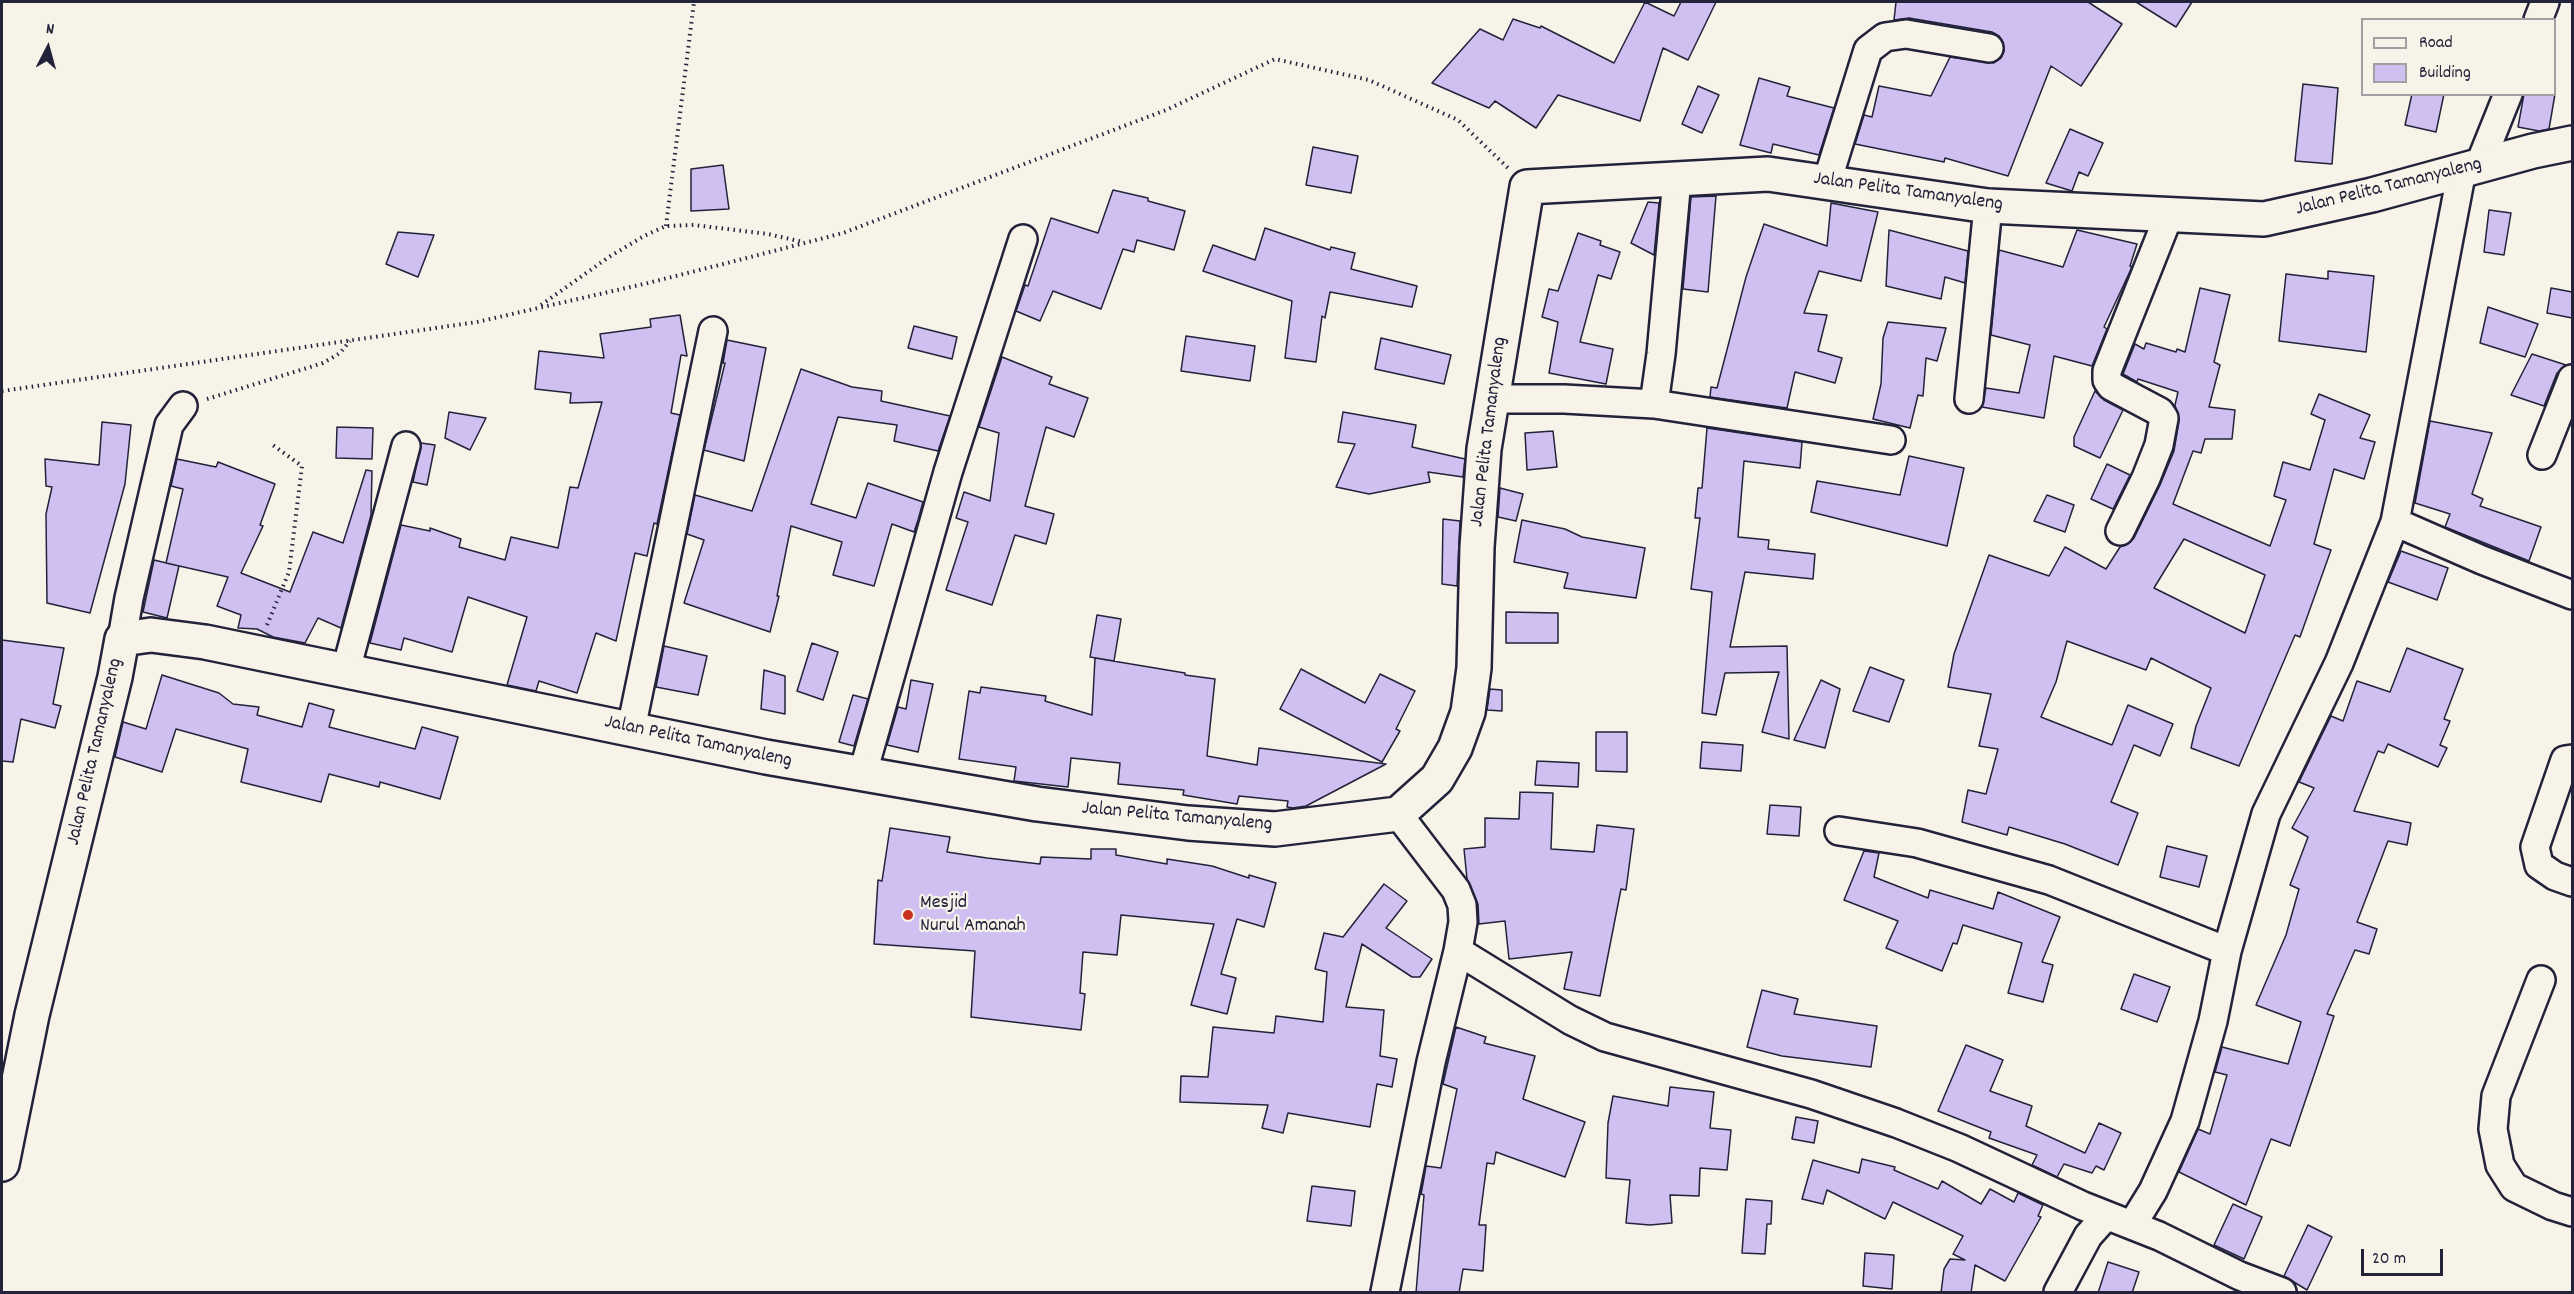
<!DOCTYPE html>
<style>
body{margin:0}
#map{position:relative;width:2574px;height:1294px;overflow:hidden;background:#f7f3e8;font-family:Dekko,sans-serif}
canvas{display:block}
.frame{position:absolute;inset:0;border:3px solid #22223b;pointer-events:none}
.legend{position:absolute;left:2361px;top:18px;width:195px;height:78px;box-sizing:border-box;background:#f7f3e8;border:2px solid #a29fa3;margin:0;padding:8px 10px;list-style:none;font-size:18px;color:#22223b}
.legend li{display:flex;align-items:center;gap:12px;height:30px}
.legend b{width:30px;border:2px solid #a29fa3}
.north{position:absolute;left:18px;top:18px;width:60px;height:60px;-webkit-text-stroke:4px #f7f3e8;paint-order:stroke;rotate:6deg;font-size:16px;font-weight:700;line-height:24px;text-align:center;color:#22223b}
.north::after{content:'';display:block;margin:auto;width:21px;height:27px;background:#22223b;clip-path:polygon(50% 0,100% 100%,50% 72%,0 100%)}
.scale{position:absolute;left:2361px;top:1249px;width:82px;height:27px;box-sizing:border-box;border:3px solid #22223b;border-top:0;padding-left:8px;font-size:18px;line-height:21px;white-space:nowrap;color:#22223b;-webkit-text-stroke:4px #f7f3e8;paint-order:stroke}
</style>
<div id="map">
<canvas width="2574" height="1294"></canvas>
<div class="frame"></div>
<ul class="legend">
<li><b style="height:8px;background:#f7f3e8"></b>Road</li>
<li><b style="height:16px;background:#d0c0f1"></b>Building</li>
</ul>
<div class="north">N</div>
<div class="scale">20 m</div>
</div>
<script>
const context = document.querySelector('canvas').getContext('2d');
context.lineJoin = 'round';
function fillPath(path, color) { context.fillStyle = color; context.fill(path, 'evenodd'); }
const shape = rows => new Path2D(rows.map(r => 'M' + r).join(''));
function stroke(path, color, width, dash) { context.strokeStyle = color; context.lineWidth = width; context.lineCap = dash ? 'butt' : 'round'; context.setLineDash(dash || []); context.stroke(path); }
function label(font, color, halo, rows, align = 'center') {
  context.font = font + ' Dekko,sans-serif'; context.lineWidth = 4.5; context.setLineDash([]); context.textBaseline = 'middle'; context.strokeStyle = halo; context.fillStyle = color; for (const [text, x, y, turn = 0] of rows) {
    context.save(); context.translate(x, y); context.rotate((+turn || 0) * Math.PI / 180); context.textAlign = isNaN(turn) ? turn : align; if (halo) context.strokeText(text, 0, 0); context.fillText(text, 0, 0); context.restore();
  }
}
const building = shape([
 [1645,2,1674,16,1681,2,1716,2,1688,60,1663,48,1640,121,1558,95,1536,128,1495,101,1489,108,1432,83,1480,29,1503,40,1513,19,1540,28,1541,26,1614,63,1645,2],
 [1896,2,2088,2,2122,24,2081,86,2051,66,2008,176,1945,158,1944,162,1855,144,1864,115,1872,117,1879,86,1931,96,1950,57,1994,63,2001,58,2004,51,2003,42,1999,36,1992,32,1909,18,1894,20,1896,2],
 [2136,2,2192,2,2176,27,2136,2],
 [1759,78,1790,87,1787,96,1834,108,1819,155,1773,144,1771,153,1740,145,1759,78],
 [2303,84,2338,88,2332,164,2295,161,2303,84],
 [1698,86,1719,95,1702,133,1682,124,1698,86],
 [2412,94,2444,94,2436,132,2405,125,2412,94],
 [2524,94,2555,94,2549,129,2539,131,2518,127,2524,94],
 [2070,129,2103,143,2088,176,2079,172,2072,191,2046,183,2070,129],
 [1313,147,1358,156,1351,193,1306,185,1313,147],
 [723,165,729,209,691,211,691,169,723,165],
 [1113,190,1148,198,1148,201,1185,211,1174,250,1137,240,1134,252,1123,249,1101,309,1053,291,1040,321,1016,311,1025,285,1028,286,1051,218,1098,233,1113,190],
 [1716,196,1708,292,1683,289,1691,197,1716,196],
 [1648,202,1659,203,1654,255,1631,243,1648,202],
 [1831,203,1878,212,1861,281,1819,271,1804,313,1827,315,1818,351,1842,358,1835,383,1795,372,1787,408,1710,397,1711,387,1717,388,1746,277,1764,224,1827,246,1831,203],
 [2489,210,2511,213,2504,255,2484,252,2489,210],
 [1265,228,1330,250,1331,247,1355,253,1351,269,1417,286,1412,307,1330,292,1325,318,1322,316,1316,362,1285,358,1292,301,1203,271,1213,245,1255,260,1265,228],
 [1889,230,1968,251,1965,283,1945,277,1941,299,1886,286,1889,230],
 [2077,230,2137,244,2130,266,2132,267,2104,327,2107,329,2092,366,2054,356,2044,418,1982,407,1986,388,2019,393,2030,345,1991,335,1999,250,2063,267,2077,230],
 [398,232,434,235,418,277,386,264,398,232],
 [1578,233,1601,241,1600,245,1620,252,1611,279,1598,275,1580,342,1613,349,1606,384,1549,373,1558,322,1542,317,1549,289,1558,291,1578,233],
 [2328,271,2374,276,2366,352,2279,341,2286,274,2328,279,2328,271],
 [2200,288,2230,295,2214,362,2220,365,2209,407,2235,410,2232,439,2205,439,2201,453,2193,451,2173,504,2270,546,2286,500,2274,496,2283,462,2310,470,2325,420,2311,414,2319,394,2370,415,2360,438,2375,442,2364,479,2334,469,2314,544,2331,550,2300,637,2295,635,2239,766,2191,748,2196,726,2211,688,2151,658,2146,670,2067,641,2056,682,2041,717,2112,745,2128,705,2173,724,2160,756,2134,745,2111,802,2138,813,2118,865,2065,844,2009,827,2007,835,1962,822,1968,790,1986,794,1998,749,1979,746,1991,694,1948,687,1954,654,1989,555,2049,576,2065,547,2106,569,2120,547,2128,544,2134,538,2160,485,2174,451,2179,421,2175,405,2178,392,2138,379,2137,382,2123,374,2135,344,2144,349,2146,343,2176,352,2177,349,2185,352,2200,288],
 [2184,539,2265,575,2245,633,2154,588,2184,539],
 [2551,288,2572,292,2572,318,2547,313,2551,288],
 [2488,307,2538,324,2525,357,2480,343,2488,307],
 [680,315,687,356,681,355,671,413,680,415,657,524,654,523,647,556,635,553,616,641,596,633,577,693,539,681,536,691,507,685,527,617,468,597,452,652,404,638,401,650,370,643,401,525,430,531,430,528,461,539,459,547,505,560,511,537,558,548,570,487,578,488,602,402,570,403,571,393,535,389,539,351,604,358,600,334,651,327,650,319,680,315],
 [1888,322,1946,328,1937,361,1926,358,1923,396,1918,395,1910,428,1873,419,1881,384,1883,338,1888,322],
 [914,326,957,337,952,359,908,348,914,326],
 [1186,336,1255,346,1250,381,1181,371,1186,336],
 [1381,338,1451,355,1444,384,1375,369,1381,338],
 [727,340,766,348,744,461,704,450,725,363,723,363,727,340],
 [2532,354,2566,365,2557,373,2544,406,2511,395,2532,354],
 [1002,357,1052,377,1049,384,1088,398,1074,437,1046,427,1025,506,1054,514,1046,544,1015,535,992,605,946,590,968,522,956,518,964,492,990,501,999,433,979,427,1002,357],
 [801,369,852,387,882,391,881,401,950,416,938,451,894,441,897,425,838,417,811,504,856,518,868,483,923,502,918,520,914,532,892,524,874,586,833,575,842,542,791,526,777,596,779,596,770,632,684,603,704,540,687,534,695,495,752,511,801,369],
 [2095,391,2104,400,2123,410,2100,458,2074,446,2074,437,2095,391],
 [449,412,486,418,470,450,445,438,449,412],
 [1343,412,1416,425,1412,447,1465,459,1463,477,1428,472,1430,482,1369,494,1336,487,1355,444,1338,442,1343,412],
 [2430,421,2492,433,2472,494,2483,499,2480,506,2541,527,2529,561,2445,527,2450,514,2415,503,2430,421],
 [102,422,131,425,125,484,90,613,47,603,46,514,52,487,46,486,45,459,99,465,102,422],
 [337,427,373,428,372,459,336,458,337,427],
 [1707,428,1802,442,1800,468,1744,461,1738,537,1769,540,1768,549,1815,554,1813,579,1745,572,1730,647,1787,646,1789,739,1762,732,1779,672,1725,673,1716,715,1702,713,1712,592,1691,589,1700,518,1695,518,1698,488,1702,488,1707,428],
 [1553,431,1557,467,1527,470,1525,433,1553,431],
 [421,443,435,445,427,485,413,482,421,443],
 [1909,456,1964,468,1947,546,1811,512,1817,481,1900,495,1909,456],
 [177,459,216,467,218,462,275,484,260,525,263,526,241,573,290,592,313,532,343,543,366,470,372,471,371,515,341,628,318,618,305,643,273,637,257,629,238,628,241,615,217,606,228,577,166,563,183,489,171,486,177,459],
 [2107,464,2130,475,2113,509,2091,499,2107,464],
 [1500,488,1523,494,1516,521,1498,517,1500,488],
 [2047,495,2074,505,2065,532,2034,521,2047,495],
 [1443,519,1460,521,1457,586,1442,584,1443,519],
 [1522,520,1565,529,1582,537,1645,548,1636,598,1564,588,1568,573,1514,562,1522,520],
 [2401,551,2448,568,2437,600,2388,582,2401,551],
 [154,560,179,566,167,618,143,612,154,560],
 [1506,612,1558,613,1558,643,1506,643,1506,612],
 [1097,615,1121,619,1114,661,1090,657,1097,615],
 [2,640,64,648,53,704,61,706,55,728,21,719,13,762,2,761,2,640],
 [812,643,838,652,823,700,797,691,812,643],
 [664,646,707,656,698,695,656,687,664,646],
 [2407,648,2463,669,2444,719,2450,721,2440,745,2447,748,2438,767,2388,744,2384,753,2378,751,2354,811,2411,823,2407,845,2388,841,2357,922,2377,929,2369,954,2355,950,2327,1014,2334,1016,2290,1146,2271,1139,2246,1205,2179,1172,2198,1129,2210,1134,2227,1075,2215,1072,2222,1047,2288,1064,2301,1022,2256,1005,2286,935,2299,889,2290,885,2308,837,2292,828,2314,788,2299,782,2331,716,2343,721,2357,681,2390,692,2407,648],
 [1095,658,1185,673,1185,675,1215,679,1207,756,1257,765,1259,748,1386,764,1306,806,1293,808,1287,807,1288,801,1239,796,1237,804,1183,795,1184,790,1118,784,1120,763,1071,758,1068,787,1014,781,1016,767,959,759,969,691,980,693,981,687,1046,696,1045,701,1092,715,1095,658],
 [1870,667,1904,680,1889,722,1853,711,1870,667],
 [1301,669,1365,703,1380,674,1415,691,1396,729,1400,731,1382,762,1280,709,1301,669],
 [764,670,785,676,785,714,761,709,764,670],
 [162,675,219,693,233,704,259,707,257,715,302,727,309,703,334,710,329,727,415,749,422,727,458,737,440,799,380,782,379,787,329,774,321,802,241,782,248,749,176,729,162,772,115,757,123,722,146,729,162,675],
 [911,680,933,684,918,752,887,745,898,707,906,709,911,680],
 [1821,680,1840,689,1825,748,1794,740,1821,680],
 [1490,689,1502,690,1502,711,1487,710,1490,689],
 [853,695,868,699,854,746,839,742,853,695],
 [1596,732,1627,732,1627,772,1596,771,1596,732],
 [1702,742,1743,745,1741,771,1700,768,1702,742],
 [1537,761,1579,763,1578,787,1535,785,1537,761],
 [1520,792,1553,793,1551,849,1594,852,1597,825,1634,829,1626,890,1621,889,1600,996,1564,989,1572,952,1509,959,1505,921,1479,924,1478,904,1467,879,1464,849,1485,847,1485,818,1519,819,1520,792],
 [1770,805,1801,807,1799,836,1767,834,1770,805],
 [890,828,950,837,947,852,987,858,1040,864,1041,857,1091,859,1091,849,1116,849,1116,855,1167,864,1167,859,1212,866,1249,878,1249,875,1276,883,1264,927,1237,919,1221,974,1236,978,1227,1014,1191,1005,1214,924,1121,915,1117,955,1083,952,1080,993,1085,994,1081,1030,971,1017,975,951,874,944,878,880,882,881,890,828],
 [2167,846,2207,856,2199,887,2160,877,2167,846],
 [1864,851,1879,853,1874,877,1928,898,1930,890,1993,909,1998,892,2060,917,2042,962,2053,965,2043,1002,2008,993,2022,943,1963,925,1957,944,1953,943,1942,971,1886,948,1898,921,1844,900,1864,851],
 [1384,884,1407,901,1386,928,1432,959,1420,977,1412,977,1362,944,1346,1007,1384,1010,1380,1056,1397,1059,1392,1087,1377,1084,1370,1127,1288,1113,1283,1133,1262,1128,1268,1105,1180,1102,1181,1076,1208,1077,1213,1027,1274,1033,1276,1016,1323,1022,1327,972,1315,969,1324,933,1343,937,1384,884],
 [2134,974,2170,987,2157,1022,2121,1009,2134,974],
 [1762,990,1798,999,1794,1014,1877,1026,1871,1067,1782,1056,1747,1047,1762,990],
 [1456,1027,1486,1037,1484,1043,1535,1056,1523,1099,1585,1122,1565,1177,1496,1152,1494,1164,1487,1163,1479,1225,1486,1225,1483,1271,1463,1269,1459,1293,1416,1293,1424,1195,1421,1194,1422,1189,1426,1166,1441,1168,1457,1089,1443,1084,1456,1027],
 [1966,1045,2003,1060,1990,1091,2032,1106,2026,1126,2085,1153,2099,1123,2121,1133,2104,1170,2096,1166,2092,1173,2064,1164,2057,1177,2032,1165,2037,1155,1989,1138,1991,1132,1938,1111,1966,1045],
 [1670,1087,1714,1092,1710,1128,1731,1130,1727,1170,1700,1168,1699,1196,1670,1195,1672,1223,1650,1225,1626,1223,1630,1180,1606,1178,1608,1123,1613,1096,1668,1106,1670,1087],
 [1796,1117,1818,1121,1814,1143,1792,1139,1796,1117],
 [1862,1159,1895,1167,1894,1170,1938,1189,1942,1181,1981,1204,1990,1189,2014,1202,2018,1193,2043,1205,2038,1216,2041,1217,2005,1281,1975,1265,1971,1293,1941,1293,1944,1269,1950,1259,1965,1260,1953,1254,1963,1236,1893,1202,1885,1219,1827,1190,1823,1204,1802,1199,1813,1160,1859,1173,1862,1159],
 [1312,1186,1355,1191,1351,1226,1307,1221,1312,1186],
 [1746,1199,1772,1201,1771,1224,1767,1224,1765,1254,1742,1253,1746,1199],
 [2233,1204,2262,1217,2244,1259,2214,1245,2233,1204],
 [2308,1225,2332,1237,2307,1290,2284,1276,2308,1225],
 [1865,1253,1894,1255,1892,1289,1863,1286,1865,1253],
 [2108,1262,2139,1272,2132,1293,2098,1293,2108,1262]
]);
const path = shape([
 [666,226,694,2],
 [541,305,609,257,644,236,666,226,694,225,768,234,803,242],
 [2,391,477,322,648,283,739,260,843,233,1166,110,1275,59,1369,80,1458,120,1508,168],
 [207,399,323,363,340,353,350,341],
 [267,625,289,572,302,466,270,443]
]);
const street = shape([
 [2538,20,2545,2],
 [2479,166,2508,94],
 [1827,182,1868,50,1885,37,1906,34,1989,48],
 [1492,399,1564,399,1654,404,1891,440],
 [1969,399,1988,206],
 [1654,404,1661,354,1677,179],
 [2542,455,2572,379],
 [2395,522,2482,560,2572,595],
 [2120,531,2146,478,2159,445,2164,418,2160,412,2111,386,2107,380,2107,371,2169,215],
 [122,639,129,598,169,425,183,406],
 [346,670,406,446],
 [631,729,713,331],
 [2572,759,2565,760,2535,847,2539,865,2555,876,2572,882],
 [862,776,948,472,1023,239],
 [1398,814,1456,890,1462,905,1463,922,1458,951,1570,1020,1605,1037,1811,1094,1896,1123,1959,1148,2083,1206,2159,1236,2240,1276,2282,1292],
 [1839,831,1917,843,2049,880,2227,951],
 [2541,980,2496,1096,2493,1129,2500,1165,2514,1187,2553,1206,2572,1212],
 [2132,1225,2153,1191,2185,1121,2213,1021,2227,951,2266,814,2339,663,2395,522,2462,170],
 [1385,1292,1431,1062,1458,951],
 [2058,1292,2088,1236,2106,1216]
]);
const secondary = shape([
 [2,1164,32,1015,115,677,122,639,151,635,205,642,766,757,1037,804,1188,823,1275,829,1398,814,1437,779,1455,748,1468,712,1474,668,1477,547,1484,449,1527,187,1768,174,1988,206,2264,219,2372,195,2533,151,2572,143]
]);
const markers = [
 [908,915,6,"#c8321e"]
];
const streetNames = [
 ["Jalan Pelita Tamanyaleng",2389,188,-14],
 ["Jalan Pelita Tamanyaleng",1908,193,8],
 ["Jalan Pelita Tamanyaleng",1490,432,-83],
 ["Jalan Pelita Tamanyaleng",698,743,12],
 ["Jalan Pelita Tamanyaleng",96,752,-77],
 ["Jalan Pelita Tamanyaleng",1177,818,5]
];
const poiNames = [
 ["Mesjid",920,904],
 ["Nurul Amanah",920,927]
];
fillPath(building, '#d0c0f1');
stroke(building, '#22223b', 1.5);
stroke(street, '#22223b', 32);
stroke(secondary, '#22223b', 38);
stroke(path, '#22223b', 4, [1.5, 4.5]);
stroke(street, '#f7f3e8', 27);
stroke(secondary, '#f7f3e8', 33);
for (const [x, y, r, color] of markers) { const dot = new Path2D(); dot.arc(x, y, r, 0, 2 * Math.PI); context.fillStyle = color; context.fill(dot); stroke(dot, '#f7f3e8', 2); }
label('20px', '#22223b', '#f7f3e8', streetNames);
label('20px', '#22223b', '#f7f3e8', poiNames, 'left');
</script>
